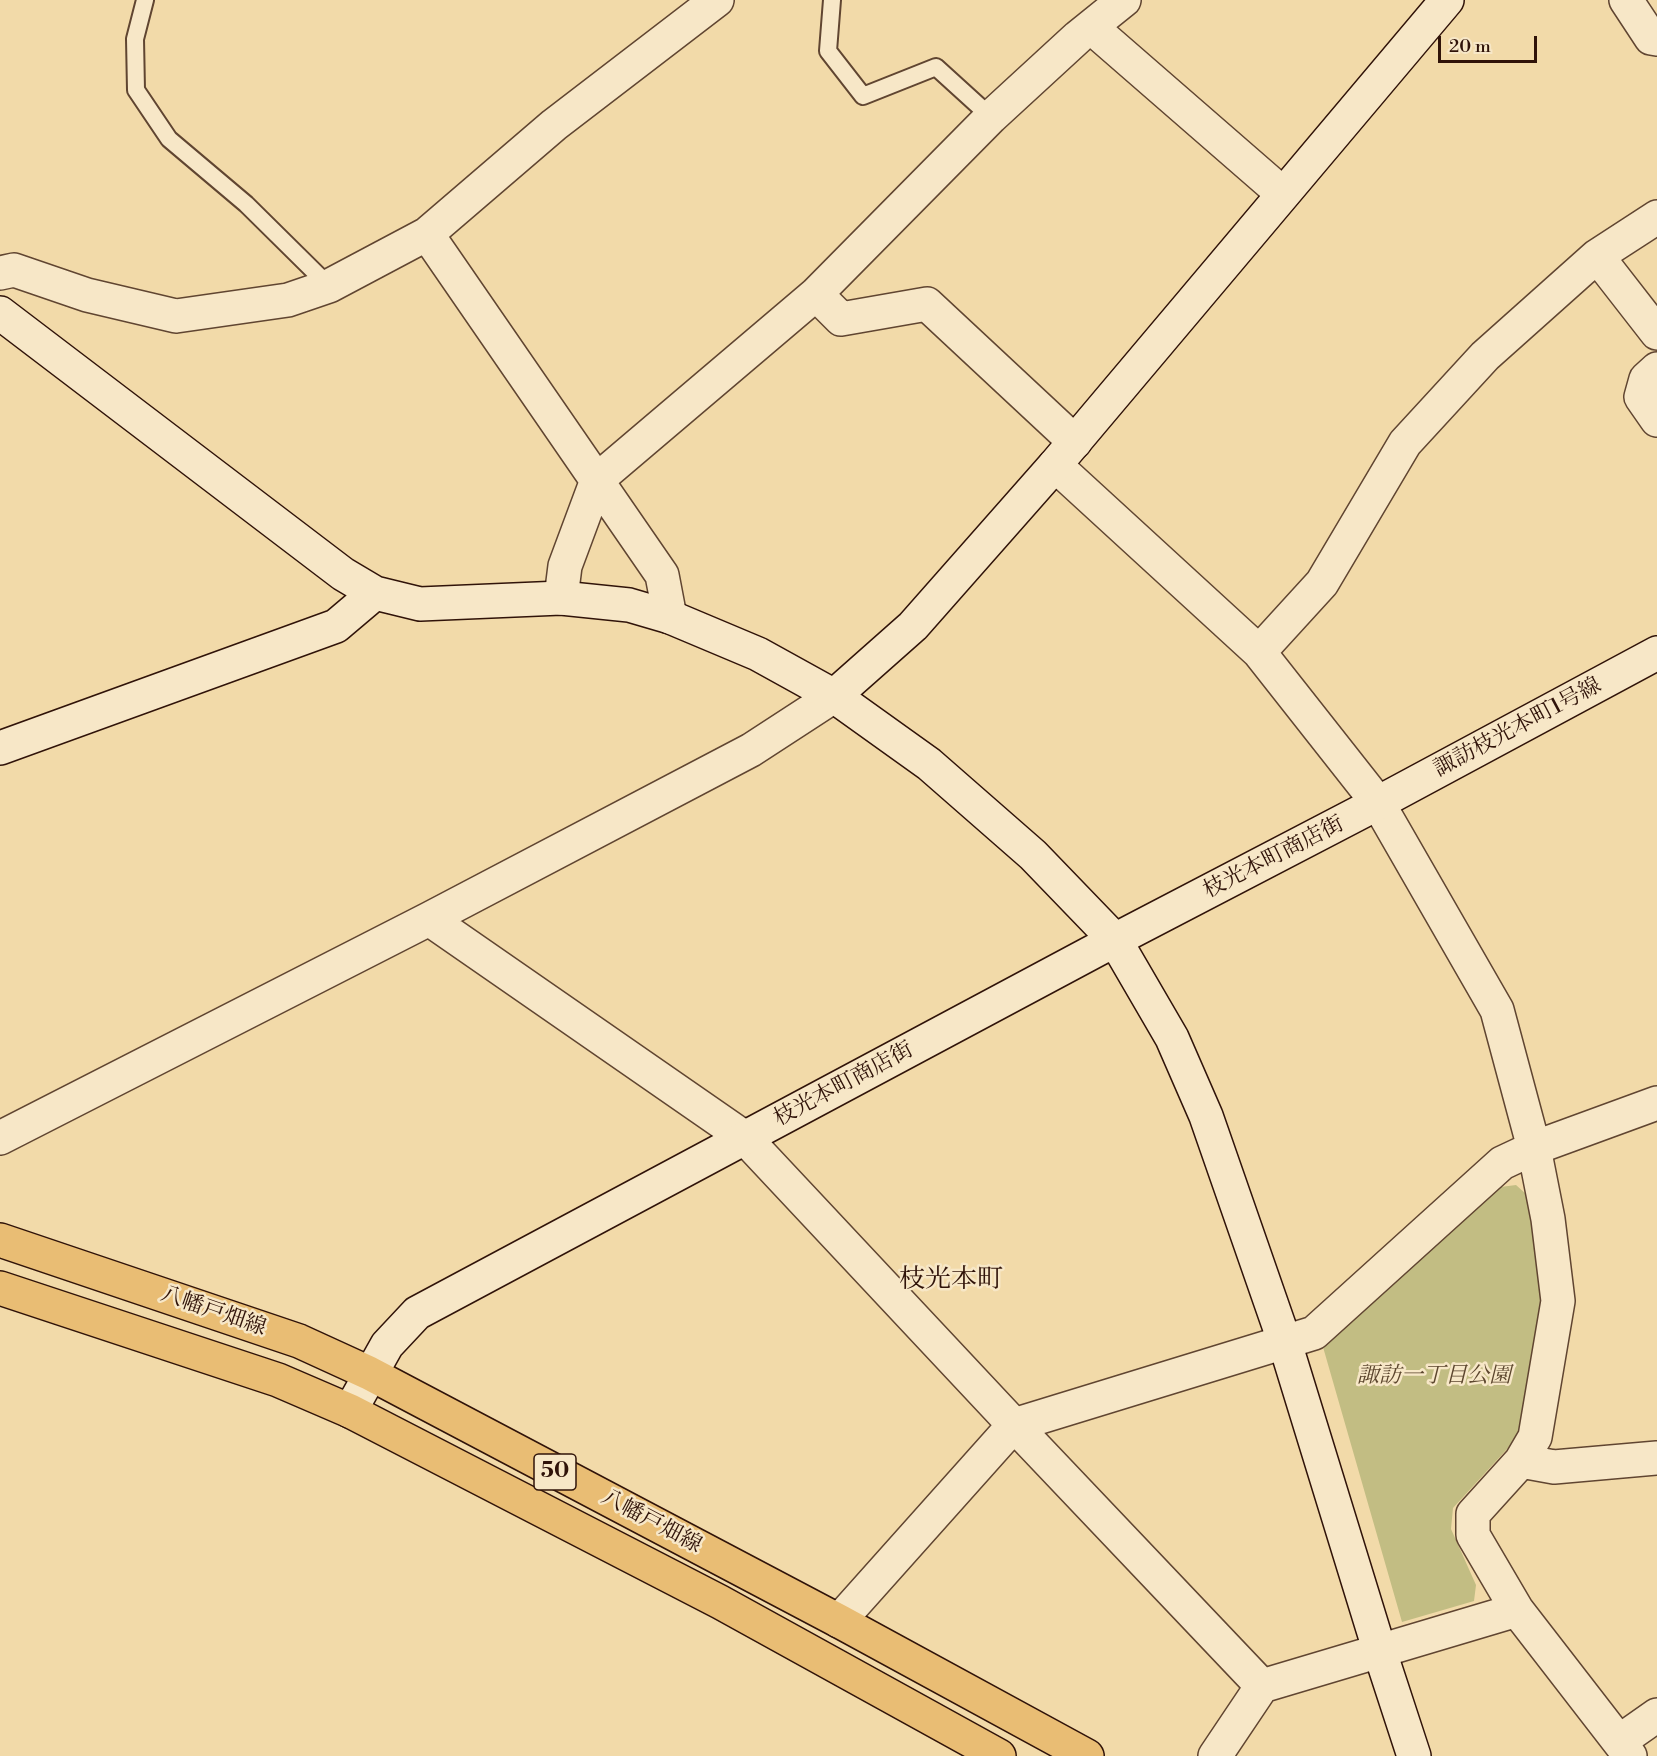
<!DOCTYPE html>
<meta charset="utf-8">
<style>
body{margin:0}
#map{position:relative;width:1657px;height:1756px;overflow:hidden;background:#f2daa9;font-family:"Libre Bodoni",serif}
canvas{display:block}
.scale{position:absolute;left:1438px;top:36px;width:99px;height:27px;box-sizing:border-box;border:3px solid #301309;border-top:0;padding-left:8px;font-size:18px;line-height:21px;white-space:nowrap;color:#301309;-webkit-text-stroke:4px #f7e7c7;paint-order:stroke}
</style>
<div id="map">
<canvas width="1657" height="1756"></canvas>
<div class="scale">20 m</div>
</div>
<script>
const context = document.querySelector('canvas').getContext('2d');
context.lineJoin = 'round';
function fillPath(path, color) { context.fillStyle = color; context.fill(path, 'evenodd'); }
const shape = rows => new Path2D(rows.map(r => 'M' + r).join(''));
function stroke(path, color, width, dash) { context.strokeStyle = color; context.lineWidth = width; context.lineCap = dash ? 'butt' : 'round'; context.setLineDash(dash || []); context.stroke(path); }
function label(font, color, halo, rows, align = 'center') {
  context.font = font + ' "Libre Bodoni","Noto Serif JP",serif'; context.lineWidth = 5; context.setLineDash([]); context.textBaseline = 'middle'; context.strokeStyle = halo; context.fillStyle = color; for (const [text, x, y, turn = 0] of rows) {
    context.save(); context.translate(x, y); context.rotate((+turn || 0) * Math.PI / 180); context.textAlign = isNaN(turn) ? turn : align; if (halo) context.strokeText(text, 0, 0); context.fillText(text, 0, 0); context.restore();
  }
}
const green = shape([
 [1516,1185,1526,1194,1543,1289,1529,1402,1519,1436,1453,1508,1451,1529,1476,1585,1474,1601,1402,1622,1323,1347,1493,1188]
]);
const lane = shape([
 [145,0,135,39,136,90,169,139,246,204,329,286],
 [832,0,828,51,863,96,936,67,991,117]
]);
const street = shape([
 [1626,0,1651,38,1657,39],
 [1091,27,1283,194],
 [427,234,662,575,670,617],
 [1597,256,1657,333],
 [0,273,14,270,87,295,176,316,288,300,329,286,427,234,554,125,717,0],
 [816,294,841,319,927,304,1075,442],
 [1657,369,1646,379,1641,397,1657,420],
 [1055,465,1259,652,1378,803,1497,1010,1534,1148,1548,1219,1558,1301,1535,1437,1521,1461,1473,1514,1473,1535,1517,1610,1630,1756],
 [561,598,565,566,597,480,816,294,991,117,1078,37,1124,0],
 [1259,652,1322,583,1405,443,1485,356,1597,256,1657,217],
 [429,919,745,1138,1014,1425,1262,1686,1517,1610],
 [0,1138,429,919,751,750,834,696],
 [1521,1461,1554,1467,1657,1458],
 [839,1621,1014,1425,1314,1333,1502,1163,1534,1148,1657,1103],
 [1620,1741,1657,1715],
 [1215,1756,1262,1686]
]);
const secondary = shape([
 [0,313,343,574,375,593,420,604,561,598,629,605,670,617,758,654,834,696,929,764,1033,855,1115,940,1172,1038,1206,1116,1285,1343,1380,1652,1414,1756],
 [834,696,913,626,1055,465,1447,0],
 [0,748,336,626,375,593],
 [350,1411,387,1345,417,1313,1115,940,1378,803,1657,653]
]);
const primary = shape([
 [0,1240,299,1341,369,1373,839,1621,1087,1756],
 [0,1288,278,1380,350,1411,720,1602,999,1756]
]);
const shields = [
 [555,1472,42]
];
const shieldNames = [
 ["50",555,1472]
];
const streetNames = [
 ["諏訪枝光本町1号線",1518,728,-28],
 ["枝光本町商店街",1274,858,-27],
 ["枝光本町商店街",844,1085,-28],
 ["八幡戸畑線",213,1312,19],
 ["八幡戸畑線",651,1522,28]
];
const parkNames = [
 ["諏訪一丁目公園",1434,1377]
];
const quarterNames = [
 ["枝光本町",951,1281]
];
fillPath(green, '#c2bd83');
stroke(lane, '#604531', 20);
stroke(street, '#604531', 36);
stroke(secondary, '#301309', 36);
stroke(primary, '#301309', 36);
stroke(lane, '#f7e7c7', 16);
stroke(street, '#f7e7c7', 33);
stroke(secondary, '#f7e7c7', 33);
stroke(primary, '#e9bd74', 33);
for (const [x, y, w] of shields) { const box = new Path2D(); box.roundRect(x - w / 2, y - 18, w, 36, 4.5); context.fillStyle = '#f7e7c7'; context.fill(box); stroke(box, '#301309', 1.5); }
label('bold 21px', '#301309', null, shieldNames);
label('22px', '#301309', '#f7e7c7', streetNames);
label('italic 22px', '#5c462e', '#f7e7c7', parkNames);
label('26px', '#301309', '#f7e7c7', quarterNames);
</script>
